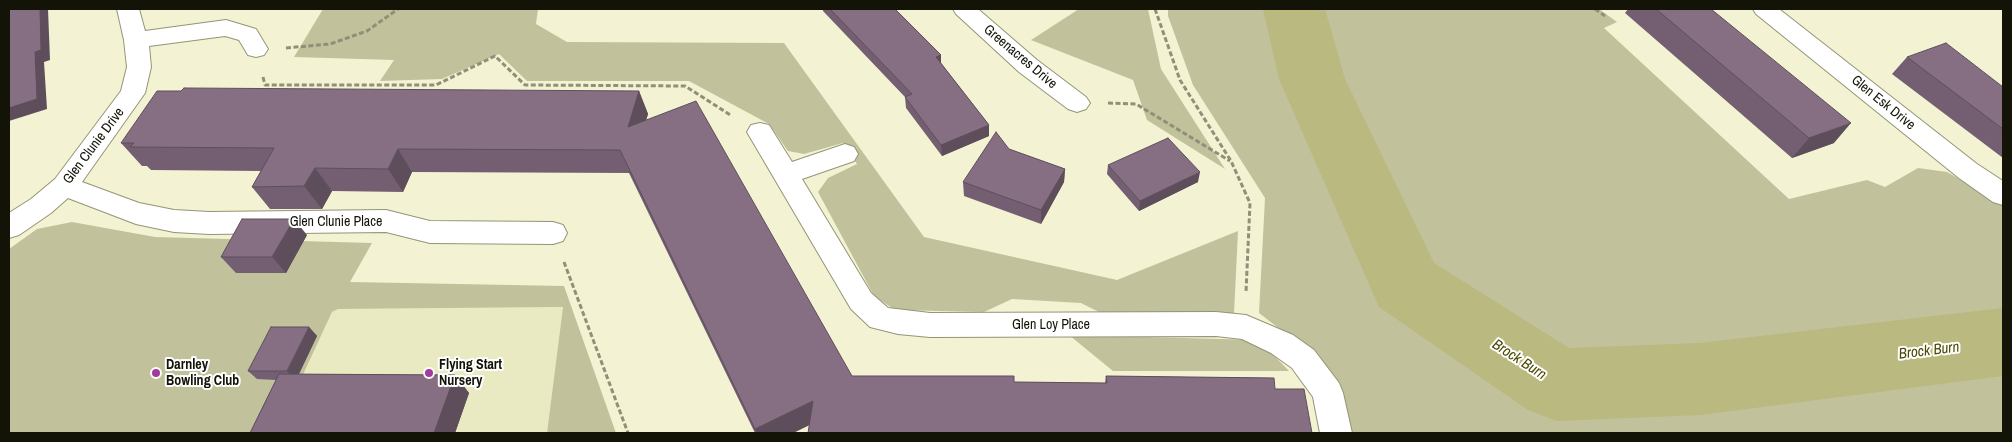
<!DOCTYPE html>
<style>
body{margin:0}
#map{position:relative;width:2012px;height:442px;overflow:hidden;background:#f3f3d3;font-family:"Archivo Narrow",sans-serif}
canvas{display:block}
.frame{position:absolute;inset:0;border:10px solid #131308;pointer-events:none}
</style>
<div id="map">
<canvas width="2012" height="442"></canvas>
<div class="frame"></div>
</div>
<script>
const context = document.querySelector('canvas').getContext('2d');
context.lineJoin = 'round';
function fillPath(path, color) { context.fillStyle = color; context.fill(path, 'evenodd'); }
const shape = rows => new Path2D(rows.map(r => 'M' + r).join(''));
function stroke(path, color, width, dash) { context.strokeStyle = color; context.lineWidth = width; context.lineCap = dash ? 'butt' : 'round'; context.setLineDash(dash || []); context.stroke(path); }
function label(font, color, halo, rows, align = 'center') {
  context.font = font + ' "Archivo Narrow",sans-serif'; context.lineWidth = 4; context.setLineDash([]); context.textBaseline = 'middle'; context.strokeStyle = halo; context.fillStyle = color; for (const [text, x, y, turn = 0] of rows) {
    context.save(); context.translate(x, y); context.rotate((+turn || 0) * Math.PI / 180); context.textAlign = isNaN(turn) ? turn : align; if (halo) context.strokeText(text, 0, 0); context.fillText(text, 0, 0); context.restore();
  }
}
const built = shape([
 [563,307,547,433,276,433,332,312,338,309]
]);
const green = shape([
 [323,9,538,9,536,24,567,42,784,43,924,237,1117,280,1238,231,1234,314,1109,317,1081,303,1012,299,984,312,895,310,874,296,818,192,828,178,857,164,843,143,804,154,788,151,769,124,689,81,527,81,499,54,442,79,380,81,394,60,294,57],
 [1079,9,1148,9,1161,69,1225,169,1147,120,1133,80,1031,40],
 [1168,9,1599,9,1617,22,1604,28,1789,199,1867,180,1885,187,1918,168,1947,172,2003,204,2003,433,1346,433,1338,382,1320,360,1259,313,1265,198,1193,85,1168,16],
 [72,222,155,237,372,243,350,282,564,286,616,433,547,433,563,307,338,309,332,312,276,433,9,433,9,249,37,229],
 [1069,335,1259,340,1289,371,1113,371]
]);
const river = shape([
 [1263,9,1325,9,1345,79,1434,263,1569,348,1700,343,2003,308,2003,376,1700,415,1557,421,1528,410,1379,307,1279,79,1263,9]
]);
const path = shape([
 [1155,9,1180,80,1231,161,1250,203,1246,292],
 [1595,9,1605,16],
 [286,48,330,44,367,31,398,9],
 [263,77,265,85,436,85,495,56,525,85,685,86,732,116],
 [1108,103,1136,104,1230,161],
 [564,262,628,433]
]);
const minor = shape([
 [117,9,139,9,145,31,226,20,256,29,268,49,264,55,256,57,248,55,239,40,225,36,149,46,151,67,145,93,82,182,139,203,174,210,209,212,386,210,430,221,553,222,563,225,567,233,563,241,553,244,430,243,386,232,209,234,174,232,136,224,68,198,51,213,19,235,9,238,9,213,31,199,55,179,121,91,127,67,124,40,117,9],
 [953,9,978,9,1037,60,1086,97,1090,103,1086,109,1077,112,1068,109,1019,72,956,14,953,9],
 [1753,9,1779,9,1977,164,2003,181,2003,205,1993,202,1959,178,1756,14,1753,9],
 [760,123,769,125,792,162,845,144,854,147,858,154,854,161,802,179,871,293,888,308,930,313,1216,312,1246,315,1293,335,1314,350,1339,383,1343,393,1352,433,1320,433,1313,397,1292,368,1271,353,1242,339,1216,336,930,337,898,334,870,327,851,309,747,132,751,125,760,123]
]);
const wall = shape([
 [823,9,895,9,941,55,941,63,989,125,989,136,942,156,906,108,905,97,823,11],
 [1628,9,1711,9,1834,143,1792,158,1625,13],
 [1907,57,2003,87,2003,158,1892,74],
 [639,91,648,114,646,120,852,376,1014,382,1105,383,1106,376,1274,378,809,425,793,433,755,433,629,173,412,172,403,192,332,191,322,209,270,209,252,187,261,171,151,170,147,166,142,166,121,143],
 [1009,149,1065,169,1064,182,1041,224,964,196,963,182],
 [1108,165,1198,182,1139,211,1107,174],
 [307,235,286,273,236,273,221,257],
 [309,327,317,336,299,374,455,375,469,393,455,433,250,433,276,380,257,379,248,371]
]);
const shadedWall = shape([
 [40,9,48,9,50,60,44,62,47,109,9,121,9,108,35,52],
 [941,55,941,66,936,57],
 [639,91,648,114,637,150,628,127],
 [1851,123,1834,143,1792,158,1809,138],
 [989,125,989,136,942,156,941,145],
 [398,149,412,172,403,192,388,169],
 [315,168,332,191,322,209,304,186],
 [1065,169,1064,182,1041,224,1041,210],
 [1200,172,1198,182,1139,211,1140,201],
 [294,219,307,235,286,273,272,257],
 [309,327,317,336,296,380,287,371],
 [455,375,469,393,455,433,434,433],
 [813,401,818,421,793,433,757,433,755,429]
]);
const building = shape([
 [9,9,40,9,41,50,35,52,37,99,9,108,9,9],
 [830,9,895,9,941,55,936,57,989,125,941,145,905,97,912,94,830,9],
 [1656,9,1711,9,1851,123,1809,138,1656,9],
 [1946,43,2003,87,2003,129,1907,57,1946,43],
 [184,88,639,91,628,127,696,101,852,376,1014,376,1014,382,1107,383,1106,376,1274,378,1275,389,1304,389,1312,433,808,433,813,401,755,429,620,150,398,149,388,169,315,168,304,186,252,187,274,148,130,147,134,143,121,143,157,91,181,91,184,88],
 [996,132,1009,149,1065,169,1041,210,963,182,996,132],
 [1168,138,1200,172,1140,201,1108,165,1168,138],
 [242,219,294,219,272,257,221,257,242,219],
 [271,327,309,327,287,371,248,371,271,327],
 [279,374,455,375,434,433,250,433,279,374]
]);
const markers = [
 [156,373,5,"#a33b9d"],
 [429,373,5,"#a33b9d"]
];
const streetNames = [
 ["Greenacres Drive",1020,57,40],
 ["Glen Esk Drive",1883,103,39],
 ["Glen Clunie Drive",94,146,-53],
 ["Glen Clunie Place",336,222],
 ["Glen Loy Place",1051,325]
];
const poiNames = [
 ["Darnley",166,365],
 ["Bowling Club",166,381],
 ["Flying Start",439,365],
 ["Nursery",439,381]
];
const waterNames = [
 ["Brock Burn",1929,351,-7],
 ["Brock Burn",1519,360,33]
];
fillPath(built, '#eaeac2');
fillPath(green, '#c1c19c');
fillPath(river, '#bab97f');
stroke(minor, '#949477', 2);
stroke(path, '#909079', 3, [5, 2.5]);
fillPath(minor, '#fff');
fillPath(wall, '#735f71');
fillPath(shadedWall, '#5e4e5c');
fillPath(building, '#866f83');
stroke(building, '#5e4e5c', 1);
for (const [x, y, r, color] of markers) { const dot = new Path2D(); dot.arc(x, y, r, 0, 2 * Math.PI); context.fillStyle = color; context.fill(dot); stroke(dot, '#fff', 2); }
label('14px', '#131308', '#fff', streetNames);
label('bold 14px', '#131308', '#fff', poiNames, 'left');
label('italic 15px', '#4b4900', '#fff', waterNames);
</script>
